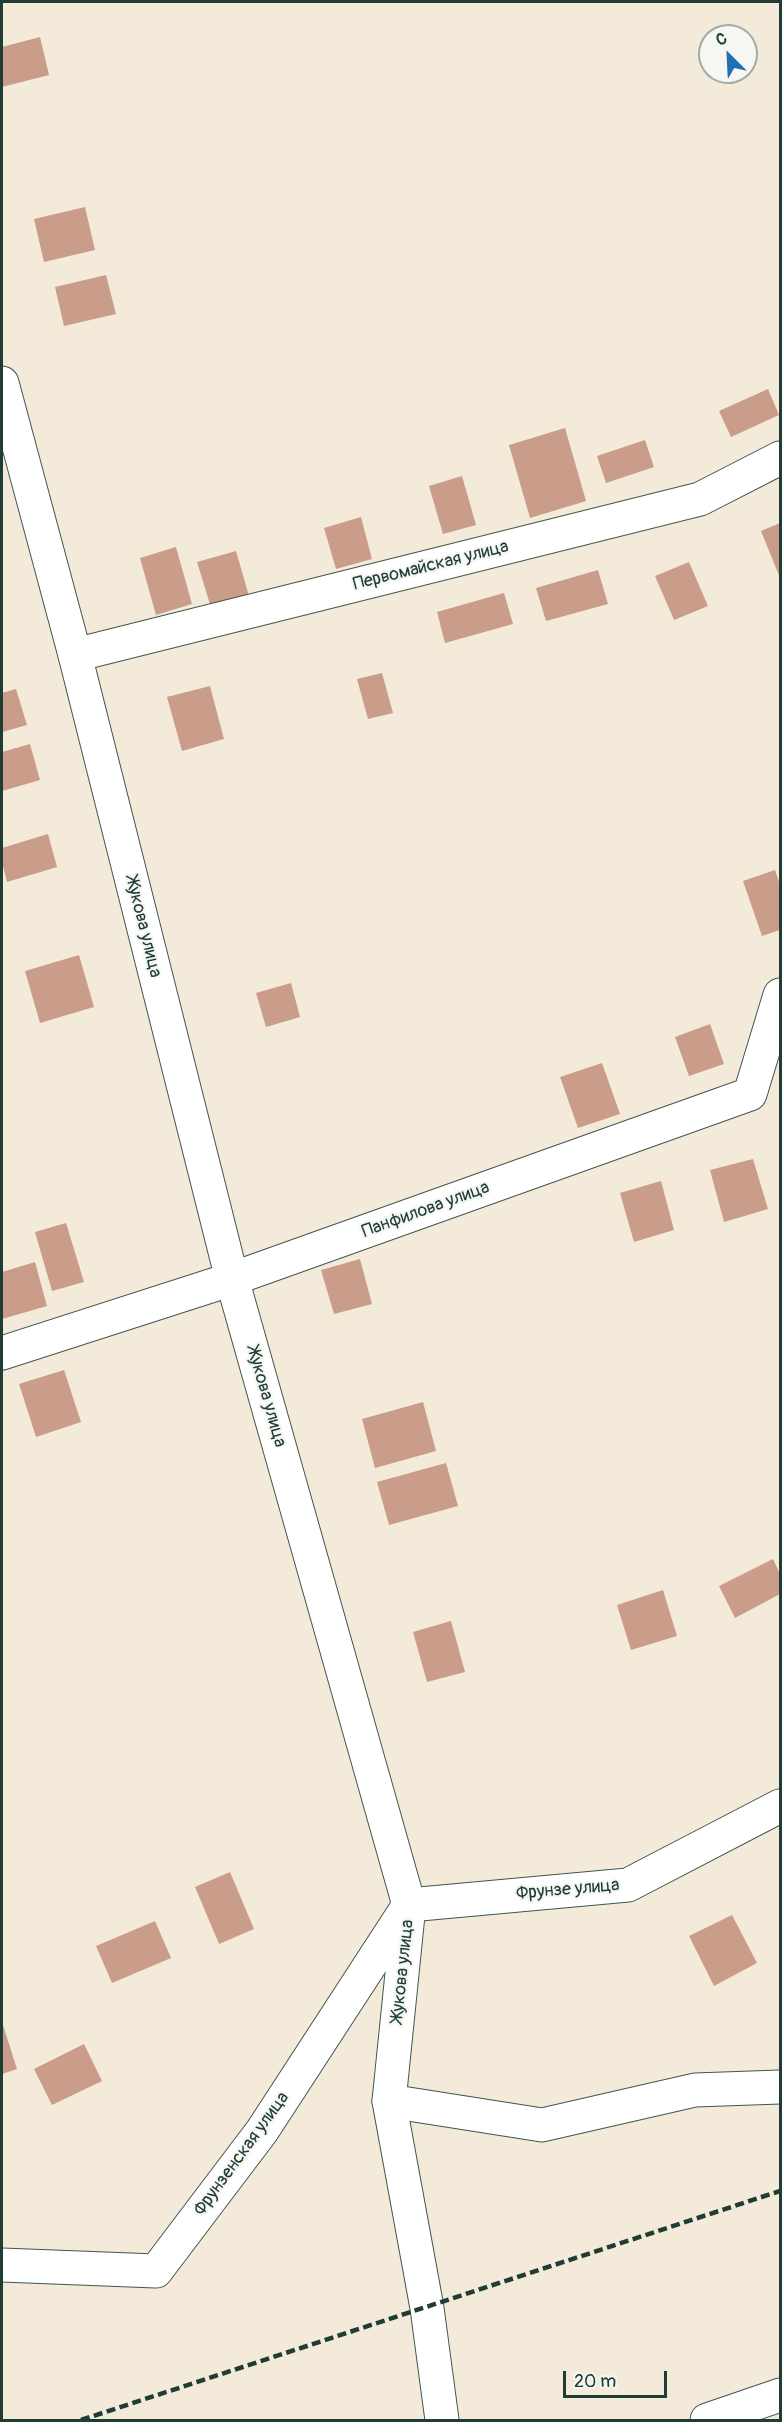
<!DOCTYPE html>
<meta charset="utf-8">
<style>
body{margin:0}
#map{position:relative;width:782px;height:2422px;overflow:hidden;background:#f4ead9;font-family:Pangolin,sans-serif}
canvas{display:block}
.frame{position:absolute;inset:0;border:3px solid #1f3d34;pointer-events:none}
.north{position:absolute;left:698px;top:24px;width:60px;height:60px;box-sizing:border-box;background:#f6f6f2;border:2px solid #a0aca6;border-radius:50%;rotate:336deg;font-size:16px;font-weight:700;line-height:24px;text-align:center;color:#1f3d34}
.north::after{content:'';display:block;margin:auto;width:21px;height:27px;background:#1f6fb2;clip-path:polygon(50% 0,100% 100%,50% 72%,0 100%)}
.scale{position:absolute;left:563px;top:2371px;width:104px;height:27px;box-sizing:border-box;border:3px solid #1f3d34;border-top:0;padding-left:8px;font-size:18px;line-height:21px;white-space:nowrap;color:#1f3d34;-webkit-text-stroke:4px #f6f6f2;paint-order:stroke}
</style>
<div id="map">
<canvas width="782" height="2422"></canvas>
<div class="frame"></div>
<div class="north">С</div>
<div class="scale">20 m</div>
</div>
<script>
const context = document.querySelector('canvas').getContext('2d');
context.lineJoin = 'round';
function fillPath(path, color) { context.fillStyle = color; context.fill(path, 'evenodd'); }
const shape = rows => new Path2D(rows.map(r => 'M' + r).join(''));
function stroke(path, color, width, dash) { context.strokeStyle = color; context.lineWidth = width; context.lineCap = dash ? 'butt' : 'round'; context.setLineDash(dash || []); context.stroke(path); }
function label(font, color, halo, rows, align = 'center') {
  context.font = font + ' Pangolin,sans-serif'; context.lineWidth = 4.5; context.setLineDash([]); context.textBaseline = 'middle'; context.strokeStyle = halo; context.fillStyle = color; for (const [text, x, y, turn = 0] of rows) {
    context.save(); context.translate(x, y); context.rotate((+turn || 0) * Math.PI / 180); context.textAlign = isNaN(turn) ? turn : align; if (halo) context.strokeText(text, 0, 0); context.fillText(text, 0, 0); context.restore();
  }
}
const building = shape([
 [40,37,49,75,2,87,2,47],
 [85,207,95,250,44,262,34,219],
 [106,275,116,314,64,326,55,287],
 [768,389,779,415,731,437,719,411],
 [565,428,586,501,530,518,509,445],
 [645,440,654,467,606,483,597,456],
 [462,476,476,525,443,534,429,486],
 [361,517,372,559,336,569,324,528],
 [780,523,780,578,761,531],
 [176,547,192,604,156,615,140,558],
 [236,551,251,603,213,614,197,562],
 [689,562,708,606,674,620,655,576],
 [598,570,608,604,546,621,536,588],
 [504,593,513,624,445,643,437,612],
 [382,673,393,713,368,719,357,679],
 [210,686,224,739,182,751,167,697],
 [16,689,27,725,2,732,2,693],
 [30,744,40,780,2,791,2,752],
 [48,834,57,867,7,882,2,862,2,848],
 [775,870,780,885,780,930,762,936,743,881],
 [79,955,94,1007,40,1023,25,971],
 [291,983,300,1017,266,1027,256,993],
 [710,1024,724,1064,689,1076,675,1037],
 [602,1063,620,1114,578,1128,560,1077],
 [753,1159,768,1209,724,1222,710,1170],
 [661,1181,674,1230,634,1242,620,1193],
 [66,1223,84,1282,52,1291,35,1232],
 [360,1259,372,1304,334,1314,321,1270],
 [35,1262,47,1306,2,1319,2,1272],
 [64,1370,81,1422,36,1437,19,1384],
 [423,1402,436,1451,375,1468,362,1419],
 [446,1463,458,1506,389,1525,377,1482],
 [773,1559,780,1574,780,1594,735,1618,719,1586],
 [663,1590,677,1636,631,1650,617,1605],
 [451,1621,465,1672,427,1682,413,1632],
 [230,1872,254,1929,219,1944,195,1887],
 [732,1915,757,1963,714,1986,689,1936],
 [155,1921,171,1958,112,1983,96,1946],
 [2,2022,17,2069,2,2074],
 [84,2044,102,2081,52,2105,34,2069]
]);
const minor = shape([
 [75,655,700,499,780,458],
 [2,1353,232,1279,750,1094,780,995],
 [389,2101,542,2125,695,2090,780,2087],
 [2,2265,156,2271,262,2131,409,1905,628,1885,780,1806],
 [707,2420,780,2395]
]);
const tertiary = shape([
 [2,383,75,655,232,1279,409,1905,389,2101,427,2308,442,2420]
]);
const rail = shape([
 [81,2420,780,2191]
]);
const streetNames = [
 ["Первомайская улица",431,566,-14],
 ["Жукова улица",143,927,76],
 ["Панфилова улица",426,1210,-20],
 ["Жукова улица",266,1397,74],
 ["Фрунзе улица",568,1890,-5],
 ["Жукова улица",403,1971,-84],
 ["Фрунзенская улица",242,2154,-54]
];
fillPath(building, '#ca9c8a');
stroke(minor, '#3f574d', 35);
stroke(tertiary, '#3f574d', 35);
stroke(minor, '#fff', 33);
stroke(tertiary, '#fff', 33);
stroke(rail, '#1f3d34', 4.5, [9, 4.5]);
label('18px', '#1f3d34', '#f6f6f2', streetNames);
</script>
